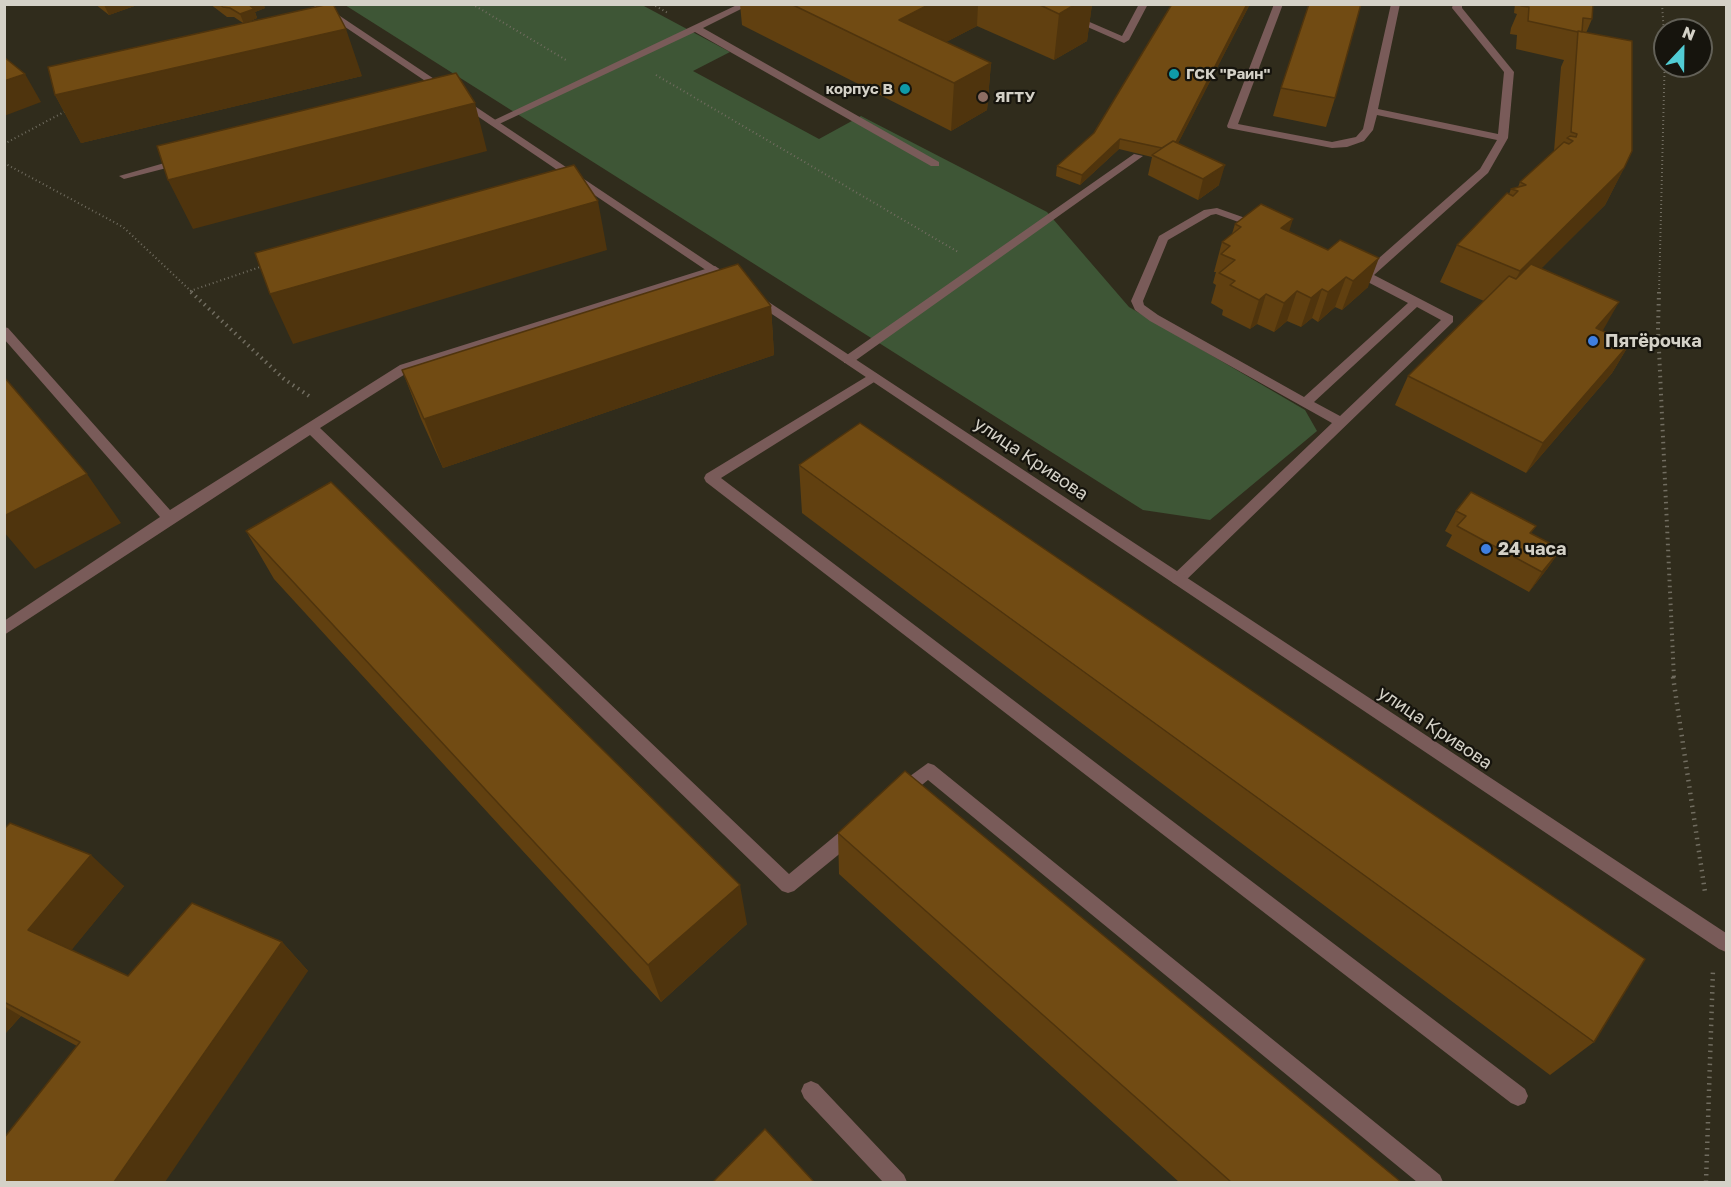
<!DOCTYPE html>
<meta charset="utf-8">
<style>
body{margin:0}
#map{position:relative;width:1731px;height:1187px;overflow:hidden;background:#302c1c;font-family:"Golos Text",sans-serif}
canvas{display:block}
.frame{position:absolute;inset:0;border:6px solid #d4d1c7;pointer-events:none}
.north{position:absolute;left:1653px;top:18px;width:60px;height:60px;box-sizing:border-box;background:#16140d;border:2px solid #626057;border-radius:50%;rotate:22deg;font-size:16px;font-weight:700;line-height:24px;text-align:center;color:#d4d1c7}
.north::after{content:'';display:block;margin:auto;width:21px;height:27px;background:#51ccd4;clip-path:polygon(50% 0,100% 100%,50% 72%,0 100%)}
</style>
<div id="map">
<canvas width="1731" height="1187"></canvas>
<div class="frame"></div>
<div class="north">N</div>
</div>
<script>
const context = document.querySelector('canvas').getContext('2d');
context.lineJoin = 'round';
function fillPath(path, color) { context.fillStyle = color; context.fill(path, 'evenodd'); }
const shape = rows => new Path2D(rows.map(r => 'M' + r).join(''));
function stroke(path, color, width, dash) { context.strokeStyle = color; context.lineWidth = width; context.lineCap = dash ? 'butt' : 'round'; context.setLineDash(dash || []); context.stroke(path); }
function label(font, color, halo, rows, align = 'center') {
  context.font = font + ' "Golos Text",sans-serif'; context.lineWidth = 4.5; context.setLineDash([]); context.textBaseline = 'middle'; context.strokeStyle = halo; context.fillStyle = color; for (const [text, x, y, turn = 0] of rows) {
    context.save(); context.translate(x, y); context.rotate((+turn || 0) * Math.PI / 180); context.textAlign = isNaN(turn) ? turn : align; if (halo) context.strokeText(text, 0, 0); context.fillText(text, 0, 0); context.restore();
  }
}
const green = shape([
 [345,5,642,5,730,52,693,71,819,139,861,116,1047,212,1129,307,1305,410,1317,431,1210,520,1143,510]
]);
const pathFar2 = shape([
 [472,4,566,60],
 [652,4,668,13],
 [656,75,958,252],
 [4,144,66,111],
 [4,163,123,227,193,293],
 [190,291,263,266],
 [1659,293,1665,50,1662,4]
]);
const pathFar1 = shape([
 [191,292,284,379,309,396],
 [1659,292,1658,328,1674,679]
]);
const path = shape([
 [1673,677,1705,892],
 [1706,1182,1713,970]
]);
const service = shape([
 [739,4,751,4,703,28,939,162,939,166,931,166,695,32,497,125,488,123,739,4],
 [1035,4,1048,4,1122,36,1139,4,1148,4,1129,40,1124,43,1035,4],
 [1274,4,1283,4,1238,124,1332,142,1356,137,1363,129,1391,4,1400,4,1378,109,1498,134,1504,72,1452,8,1453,4,1462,4,1462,8,1514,72,1508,138,1488,173,1374,275,1453,316,1453,322,1183,583,1178,585,1173,583,1171,579,1173,575,1332,423,1150,321,1135,310,1131,301,1159,236,1204,210,1217,208,1265,225,1267,227,1261,230,1216,214,1211,215,1168,240,1143,301,1144,305,1158,315,1304,397,1408,303,1362,279,1362,273,1480,169,1497,140,1377,115,1373,130,1364,141,1347,147,1332,148,1228,128,1227,126,1274,4],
 [1417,307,1441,320,1340,416,1314,402,1417,307],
 [1134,154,1143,156,852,363,844,363,844,357,1134,154],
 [182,158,187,161,186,163,124,179,119,176,182,158],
 [715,266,721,270,719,273,410,371,320,428,789,874,847,826,853,824,859,826,862,832,859,838,794,891,788,893,782,891,310,435,4,635,4,621,160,517,4,339,4,327,8,328,170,510,400,365,715,266],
 [874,372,880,376,879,379,721,478,1525,1089,1528,1096,1525,1103,1518,1106,1511,1103,706,482,704,478,706,474,874,372],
 [928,763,934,765,1440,1175,1443,1182,1417,1182,928,780,907,797,901,799,895,797,893,792,895,787,928,763],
 [811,1081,818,1084,904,1175,907,1182,883,1182,804,1098,801,1091,804,1084,811,1081]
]);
const tertiary = shape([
 [311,4,322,4,738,282,736,285,728,285,311,4],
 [755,293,1726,933,1726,952,1719,949,751,300,751,294,755,293]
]);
const wall = shape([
 [95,4,140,4,109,15],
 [210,4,263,4,265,8,255,12,257,18,246,23,362,76,81,143,55,95,243,23,234,17,227,17],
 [740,4,1092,4,1087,41,1054,60,977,26,946,42,991,63,987,110,951,131,742,25],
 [1250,4,1178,143,1219,185,1198,200,1148,175,1152,157,1119,149,1080,185,1056,176,1057,166],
 [1515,4,1593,4,1592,19,1586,33,1624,168,1605,205,1541,268,1603,331,1630,343,1612,373,1526,473,1395,405,1408,376,1484,301,1440,282,1457,245,1509,194,1511,189,1518,187,1520,182,1554,151,1561,67,1564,60,1516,49,1517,35,1510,34,1511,28,1517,14,1514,13],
 [1281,88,1335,98,1326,127,1273,116],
 [1235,224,1289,232,1368,287,1342,310,1335,307,1318,322,1312,318,1301,327,1287,321,1274,332,1257,324,1250,329,1222,315,1223,310,1211,303,1216,285,1213,283,1216,272,1214,272,1222,242,1232,234],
 [771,306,774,355,443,468,421,419,402,370],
 [799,465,1594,1042,1550,1075,802,513],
 [1456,511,1536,526,1531,533,1561,549,1547,569,1529,592,1446,546,1452,535,1445,531],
 [246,531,747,924,661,1002,274,579],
 [4,829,124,886,71,950,128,976,282,942,308,971,77,1046,21,1016,4,1035],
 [838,833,1401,1182,1179,1182,839,874]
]);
const shadedWall = shape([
 [106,4,140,4,109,15,104,5],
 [247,4,263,4,265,8,255,12,257,18,244,24,240,14],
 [930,4,978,4,977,26,909,61,899,20],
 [1076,4,1092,4,1087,41,1054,60,1059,14],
 [1247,4,1250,4,1169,161,1171,151],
 [346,29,362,76,81,143,55,95],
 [991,63,987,110,951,131,954,83],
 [25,74,41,102,4,116,4,81],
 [475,103,487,151,193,229,168,180],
 [1120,139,1119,149,1080,185,1082,175],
 [1225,165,1219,185,1198,200,1203,179],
 [1624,168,1605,205,1501,309,1520,271],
 [598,201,607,250,293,344,270,294],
 [1293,219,1284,248,1281,228],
 [1379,258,1368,287,1342,310,1353,281],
 [1346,277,1335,307,1318,322,1328,292],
 [1322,289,1312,318,1301,327,1311,298],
 [1297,291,1287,321,1274,332,1284,303],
 [1266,294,1257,324,1250,329,1259,300],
 [1619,302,1602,332,1596,328],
 [771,306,774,355,443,468,424,419],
 [1630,343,1612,373,1526,473,1543,443],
 [87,474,121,523,35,569,4,532,4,516],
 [1561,549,1547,569,1529,592,1542,572],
 [91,855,124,886,65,958,28,930],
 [740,885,747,924,661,1002,648,965],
 [282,942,308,971,165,1182,114,1182],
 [4,1006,21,1016,4,1035]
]);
const building = shape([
 [219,4,248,4,254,9,240,14,230,8,223,7,219,4],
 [329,4,333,4,346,29,55,95,48,67,329,4],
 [791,4,930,4,899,20,991,63,954,83,791,4],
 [1038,4,1076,4,1059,14,1038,4],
 [1172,4,1247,4,1176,142,1173,141,1162,148,1120,139,1082,175,1057,166,1094,133,1172,4],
 [1309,4,1361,4,1335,98,1281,88,1309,4],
 [1522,4,1593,4,1592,19,1583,18,1582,32,1578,31,1578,32,1528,21,1529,7,1521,6,1522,4],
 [1578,31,1632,41,1632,151,1624,168,1520,271,1457,245,1507,193,1513,196,1518,191,1511,189,1526,185,1520,182,1564,142,1569,144,1573,141,1567,138,1570,136,1576,137,1577,134,1571,132,1578,31],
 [4,57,25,74,4,81,4,57],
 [456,73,475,103,168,180,157,146,456,73],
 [1173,141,1225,165,1203,179,1152,155,1173,141],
 [574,165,598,201,270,294,255,253,574,165],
 [1261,204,1293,219,1281,228,1328,250,1340,240,1379,258,1353,281,1346,277,1328,292,1322,289,1311,298,1297,291,1284,303,1266,294,1259,300,1230,285,1235,281,1219,273,1235,260,1221,254,1230,246,1222,242,1241,227,1235,224,1261,204],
 [738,264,771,306,424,419,402,370,738,264],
 [1531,264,1619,302,1596,328,1630,343,1543,443,1408,376,1509,276,1516,279,1531,264],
 [4,377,87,474,4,516,4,377],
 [860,423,1645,959,1594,1042,799,465,860,423],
 [331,482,740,885,648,965,246,531,331,482],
 [1471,492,1536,526,1530,533,1561,549,1542,572,1457,526,1466,516,1456,511,1471,492],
 [905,771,1401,1182,1231,1182,838,833,905,771],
 [10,823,91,855,28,930,128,976,192,903,282,942,114,1182,4,1182,4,1138,80,1042,4,1002,4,829,10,823],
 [765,1129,814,1182,713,1182,765,1129]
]);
const markers = [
 [1174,74,6,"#0f9aa8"],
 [905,89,6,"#0f9aa8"],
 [983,97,6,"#8d6e63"],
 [1593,341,6,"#3f7fe0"],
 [1486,549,6,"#3f7fe0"]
];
const farPoinames = [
 ["ГСК \"Раин\"",1186,74],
 ["корпус В",893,89,"right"],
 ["ЯГТУ",995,97]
];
const poiNames = [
 ["Пятёрочка",1605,341],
 ["24 часа",1498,549]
];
const streetNames = [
 ["улица Кривова",1031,459,34],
 ["улица Кривова",1435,728,34]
];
fillPath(green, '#3e5636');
stroke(pathFar2, '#716d60', 2, [1, 3]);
stroke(pathFar1, '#716d60', 4, [1.5, 4.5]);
stroke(path, '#716d60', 4.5, [1.5, 5]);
fillPath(service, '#795b59');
fillPath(tertiary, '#795b59');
fillPath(wall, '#614010');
fillPath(shadedWall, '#4f340d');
fillPath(building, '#714b13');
stroke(building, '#4f340d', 1.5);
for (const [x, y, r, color] of markers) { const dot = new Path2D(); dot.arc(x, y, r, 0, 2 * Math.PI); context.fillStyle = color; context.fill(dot); stroke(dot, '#16140d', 2); }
label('bold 15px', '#d4d1c7', '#16140d', farPoinames, 'left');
label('bold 18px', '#d4d1c7', '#16140d', poiNames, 'left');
label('18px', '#d4d1c7', '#16140d', streetNames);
</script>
